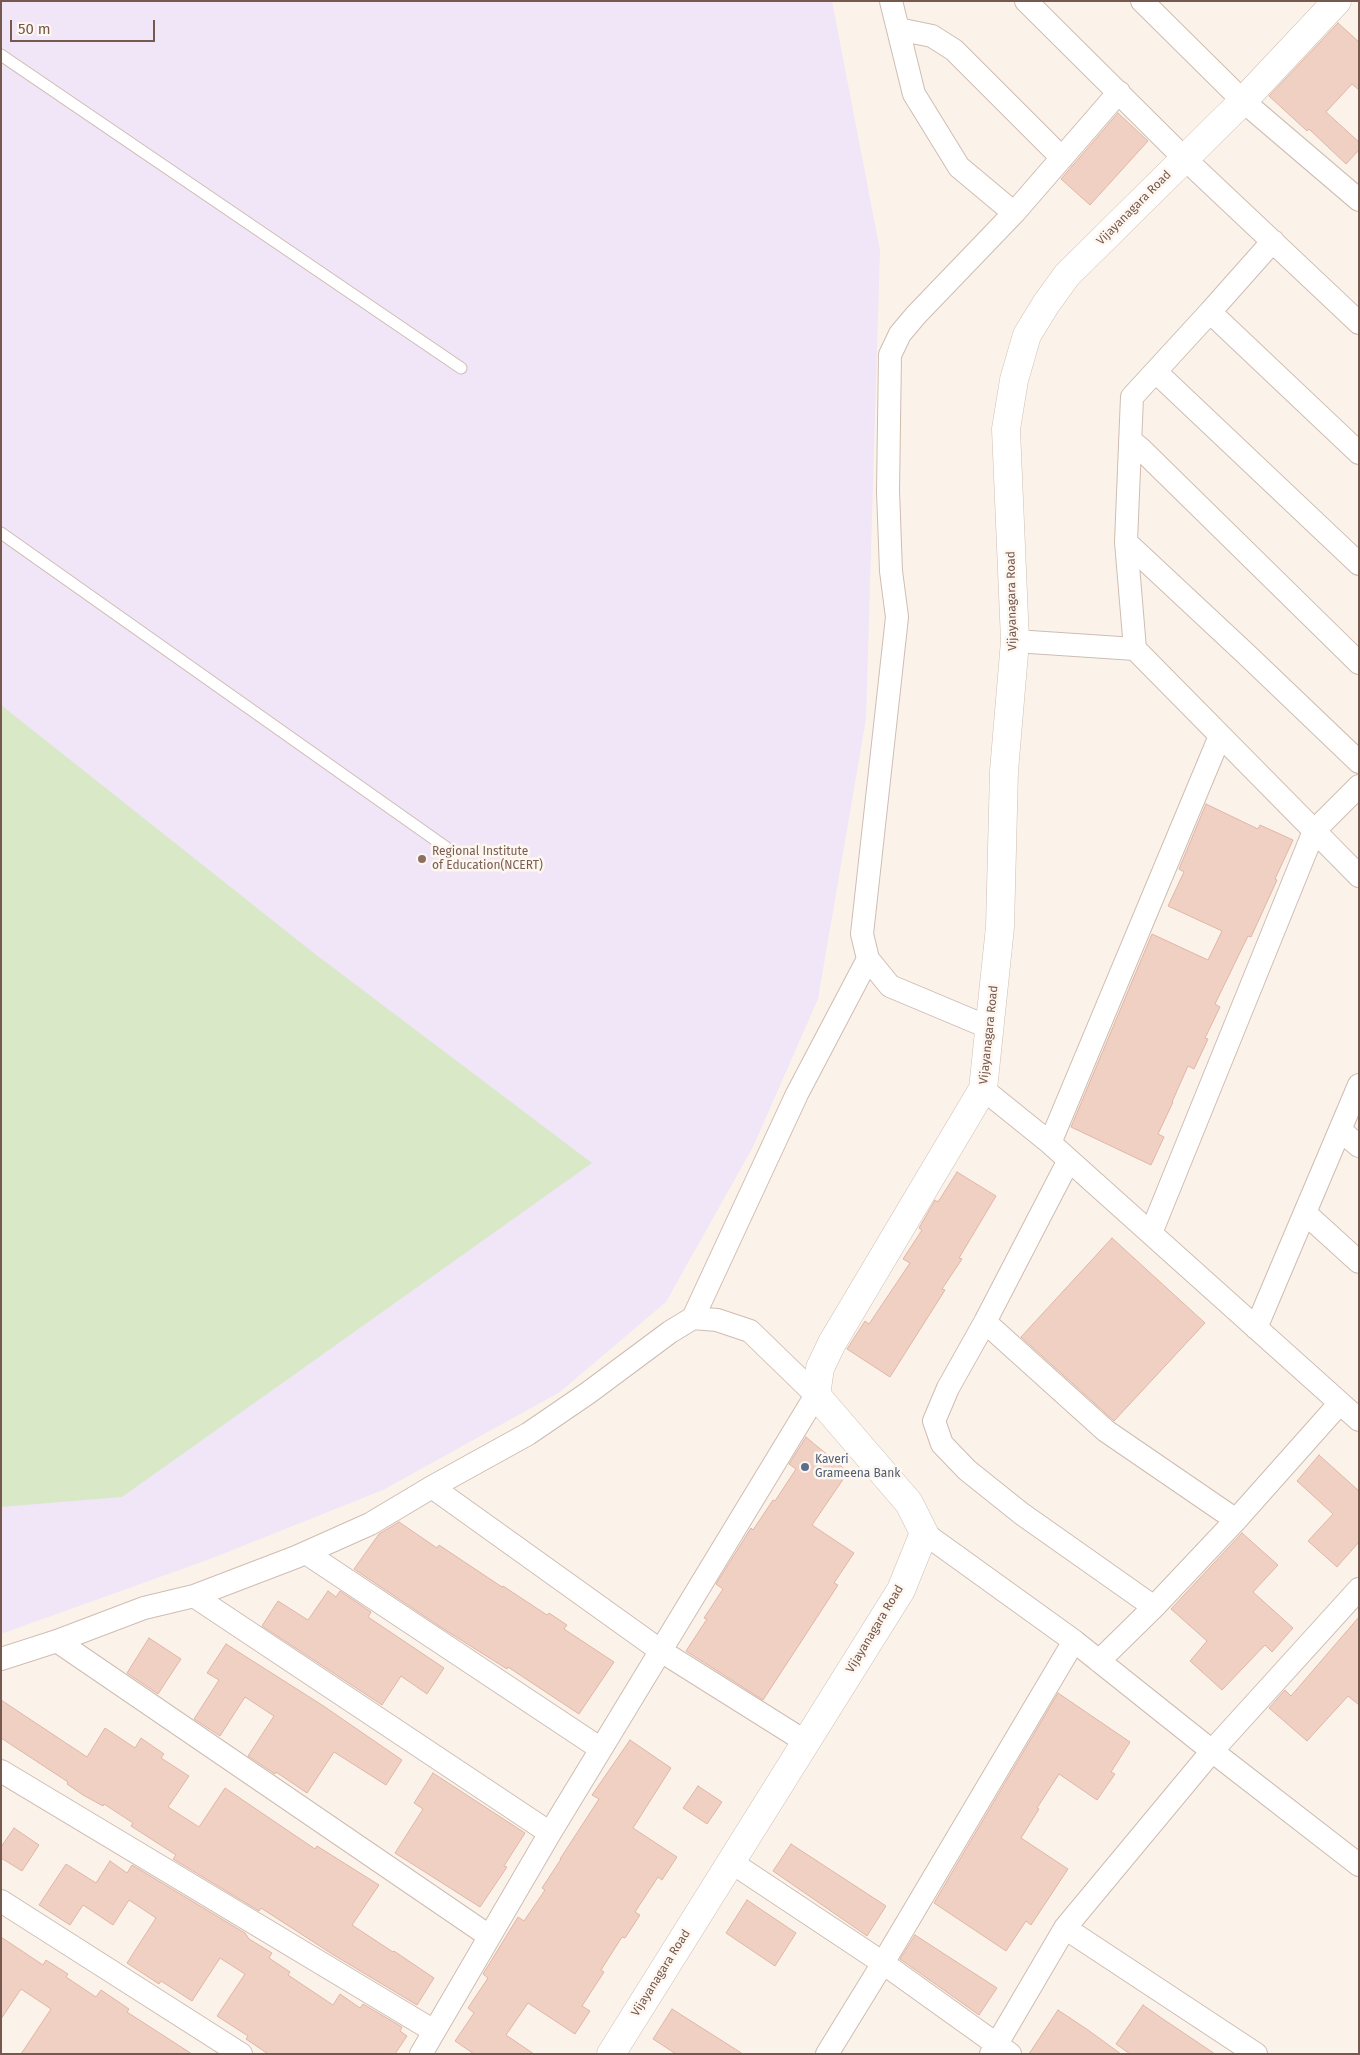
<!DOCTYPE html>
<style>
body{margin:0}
#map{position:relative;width:1360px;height:2055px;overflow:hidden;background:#fbf3ea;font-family:"Fira Sans",sans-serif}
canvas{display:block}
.frame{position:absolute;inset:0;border:2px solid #75584e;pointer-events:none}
.scale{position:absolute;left:10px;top:20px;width:145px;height:22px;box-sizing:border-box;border:2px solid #75584e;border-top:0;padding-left:6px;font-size:15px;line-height:18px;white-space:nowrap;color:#75584e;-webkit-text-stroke:4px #fef7f0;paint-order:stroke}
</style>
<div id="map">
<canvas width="1360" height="2055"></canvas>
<div class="frame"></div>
<div class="scale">50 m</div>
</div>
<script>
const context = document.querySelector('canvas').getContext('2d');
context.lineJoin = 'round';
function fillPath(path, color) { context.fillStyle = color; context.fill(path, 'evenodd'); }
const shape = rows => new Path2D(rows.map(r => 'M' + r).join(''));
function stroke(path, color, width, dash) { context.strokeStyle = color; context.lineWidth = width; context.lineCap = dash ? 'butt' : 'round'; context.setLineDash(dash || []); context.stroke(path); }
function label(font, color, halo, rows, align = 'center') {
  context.font = font + ' "Fira Sans",sans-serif'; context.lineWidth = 5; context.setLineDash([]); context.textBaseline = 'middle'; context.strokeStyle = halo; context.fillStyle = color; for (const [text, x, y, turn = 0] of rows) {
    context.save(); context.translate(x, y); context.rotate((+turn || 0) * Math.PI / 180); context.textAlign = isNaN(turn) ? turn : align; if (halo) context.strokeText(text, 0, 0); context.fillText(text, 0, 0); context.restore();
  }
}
const education = shape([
 [1,1,832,1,880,250,866,719,818,999,753,1147,666,1302,560,1392,383,1490,210,1559,1,1634]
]);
const green = shape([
 [1,705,315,954,592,1163,122,1497,1,1507]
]);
const building = shape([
 [1338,23,1359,42,1359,90,1352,84,1326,112,1359,142,1359,150,1346,164,1309,129,1307,131,1269,96,1338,23],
 [1118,113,1148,141,1090,205,1061,179,1118,113],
 [1206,804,1258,829,1260,825,1293,840,1275,879,1277,880,1251,937,1248,936,1215,1004,1220,1007,1205,1038,1208,1039,1194,1069,1188,1066,1172,1102,1173,1102,1158,1134,1164,1137,1151,1165,1071,1127,1152,934,1208,960,1222,931,1168,906,1184,872,1179,869,1206,804],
 [957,1172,996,1196,959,1258,962,1259,942,1289,945,1290,890,1377,847,1349,865,1321,869,1324,910,1263,903,1259,922,1230,919,1228,935,1200,938,1202,957,1172],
 [1112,1238,1205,1323,1114,1421,1021,1337,1112,1238],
 [806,1437,848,1472,812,1525,854,1553,834,1583,838,1585,763,1700,686,1651,707,1619,704,1618,723,1589,716,1584,751,1528,753,1530,773,1500,775,1501,796,1469,789,1464,806,1437],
 [1319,1455,1359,1491,1359,1542,1337,1567,1308,1541,1333,1514,1297,1481,1319,1455],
 [399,1522,437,1548,439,1545,502,1587,503,1586,547,1615,549,1613,567,1625,564,1629,614,1662,579,1714,508,1667,507,1669,442,1628,354,1569,379,1534,399,1522],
 [1242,1533,1278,1565,1253,1592,1293,1628,1272,1652,1265,1645,1222,1690,1190,1661,1207,1641,1171,1609,1242,1533],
 [328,1591,336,1597,340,1591,371,1612,368,1617,444,1668,427,1694,401,1676,382,1705,262,1626,278,1601,308,1620,328,1591],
 [1359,1617,1359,1705,1348,1696,1307,1741,1269,1708,1285,1690,1291,1696,1359,1617],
 [149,1638,181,1659,158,1694,127,1673,149,1638],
 [226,1644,322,1705,402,1760,386,1785,334,1752,307,1793,276,1772,275,1774,248,1756,274,1716,245,1697,220,1736,194,1719,219,1680,207,1673,226,1644],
 [1058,1693,1130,1742,1111,1772,1115,1774,1097,1800,1059,1774,1037,1808,1039,1809,1021,1838,1068,1869,1031,1925,1026,1921,1006,1951,934,1903,1058,1693],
 [1,1700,87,1757,105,1728,135,1748,141,1738,164,1754,161,1758,189,1776,168,1807,199,1827,225,1788,315,1849,317,1846,379,1885,352,1925,393,1952,394,1951,434,1978,417,2005,332,1954,261,1908,259,1911,173,1859,176,1855,131,1826,133,1823,104,1804,103,1806,83,1795,67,1784,68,1782,1,1738,1,1700],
 [630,1740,671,1768,633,1828,677,1857,662,1880,658,1877,635,1912,640,1915,625,1938,622,1937,601,1970,604,1972,582,2006,590,2011,575,2034,528,2003,506,2035,534,2054,474,2054,455,2041,474,2013,468,2008,488,1978,483,1974,518,1917,524,1921,545,1890,542,1888,561,1859,560,1859,599,1799,592,1795,630,1740],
 [433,1773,525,1833,504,1866,507,1867,480,1907,395,1853,423,1809,414,1803,433,1773],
 [698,1786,722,1802,707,1824,683,1808,698,1786],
 [14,1828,39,1845,22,1871,1,1858,1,1847,14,1828],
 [791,1844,886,1906,867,1936,773,1871,791,1844],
 [110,1861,127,1873,132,1865,245,1933,249,1939,272,1953,269,1958,290,1972,288,1975,333,2005,340,1994,360,2008,363,2004,402,2027,400,2031,407,2036,395,2054,268,2054,246,2039,248,2036,217,2016,245,1974,220,1958,192,2001,161,1981,159,1984,127,1963,156,1918,129,1900,113,1925,83,1905,70,1925,39,1905,66,1864,96,1883,110,1861],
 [747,1900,796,1933,775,1966,726,1933,747,1900],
 [915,1935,997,1988,979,2015,900,1959,915,1935],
 [1,1937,43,1965,46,1960,68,1974,66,1977,96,1997,101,1990,129,2009,127,2012,192,2054,21,2054,51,2009,21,1989,1,2019,1,1937],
 [1143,2005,1163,2019,1215,2054,1130,2054,1116,2044,1143,2005],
 [672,2009,743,2054,676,2054,653,2039,672,2009],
 [1058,2010,1088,2030,1121,2054,1029,2054,1058,2010]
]);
const service = shape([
 [1,55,461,368],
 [1,533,454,853]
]);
const minor = shape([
 [891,1,914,94,959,167,1014,213],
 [1026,1,1184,158,1359,323],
 [1142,1,1243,101,1359,200],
 [898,29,932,36,954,50,1062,158],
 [1273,241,1210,312,1359,453],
 [1156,372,1359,564],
 [1130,440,1141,449,1359,663],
 [1126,542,1246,654,1359,762],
 [1015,641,1135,649,1359,876],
 [1135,649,1126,542,1132,397,1210,312],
 [990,1028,890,986,868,959,862,934,897,617,891,571,888,491,890,355,900,334,916,315,1014,213,1119,92],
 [983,1089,1050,1143,1359,1420],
 [1340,1130,1359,1146],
 [1050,1143,1220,736],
 [1069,1160,985,1322,948,1388,934,1421,942,1444,967,1470,1022,1514,1154,1607],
 [1305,1213,1359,1262],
 [1151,1233,1314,831,1359,786],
 [693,1318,797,1094,868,959],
 [985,1322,1106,1431,1236,1520],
 [1256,1328,1359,1085],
 [432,1487,661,1651,806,1742],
 [924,1533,1074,1641,1212,1751,1359,1865],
 [306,1553,601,1749],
 [194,1596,550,1833],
 [57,1641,489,1936],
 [1,1659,57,1641,144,1608,194,1596,296,1557,370,1524,432,1487,528,1434,588,1393,670,1332,693,1318,717,1320,750,1331,816,1395,550,1833,421,2054],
 [1099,1661,1154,1607,1236,1520,1340,1403],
 [1,1771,434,2031],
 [731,1862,883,1963,1010,2054],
 [1,1901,241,2054],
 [1065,1928,1256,2054],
 [827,2054,883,1963,1074,1641],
 [991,2054,1065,1928,1212,1751,1359,1589]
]);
const tertiary = shape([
 [611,2054,901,1590,924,1533,909,1503,816,1395,820,1368,832,1343,983,1089,1000,927,1004,771,1015,641,1006,429,1014,380,1027,335,1046,304,1067,275,1243,101,1337,1]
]);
const markers = [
 [422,859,5,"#8d6e63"],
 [805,1467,5,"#5c6f8a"]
];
const streetNames = [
 ["Vijayanagara Road",1134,208,-45],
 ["Vijayanagara Road",1012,601,-91],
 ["Vijayanagara Road",989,1035,-84],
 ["Vijayanagara Road",875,1629,-59],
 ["Vijayanagara Road",661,1973,-58]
];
const educationNames = [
 ["Regional Institute",432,852],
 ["of Education(NCERT)",432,866]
];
const serviceNames = [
 ["Kaveri",815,1460],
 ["Grameena Bank",815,1474]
];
fillPath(education, '#f0e6f8');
fillPath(green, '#d9e9c8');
fillPath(building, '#efd0c3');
stroke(building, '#e1b5a4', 1);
stroke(service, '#cfbcb2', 13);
stroke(minor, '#cfbcb2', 24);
stroke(tertiary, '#cfbcb2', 29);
stroke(service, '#fff', 11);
stroke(minor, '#fff', 22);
stroke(tertiary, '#fff', 28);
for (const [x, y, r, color] of markers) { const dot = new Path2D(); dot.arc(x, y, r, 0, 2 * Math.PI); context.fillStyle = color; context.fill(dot); stroke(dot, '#fef7f0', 2); }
label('12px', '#75584e', '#fef7f0', streetNames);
label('12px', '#785e54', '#fef7f0', educationNames, 'left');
label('12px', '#4e5e75', '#fef7f0', serviceNames, 'left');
</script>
